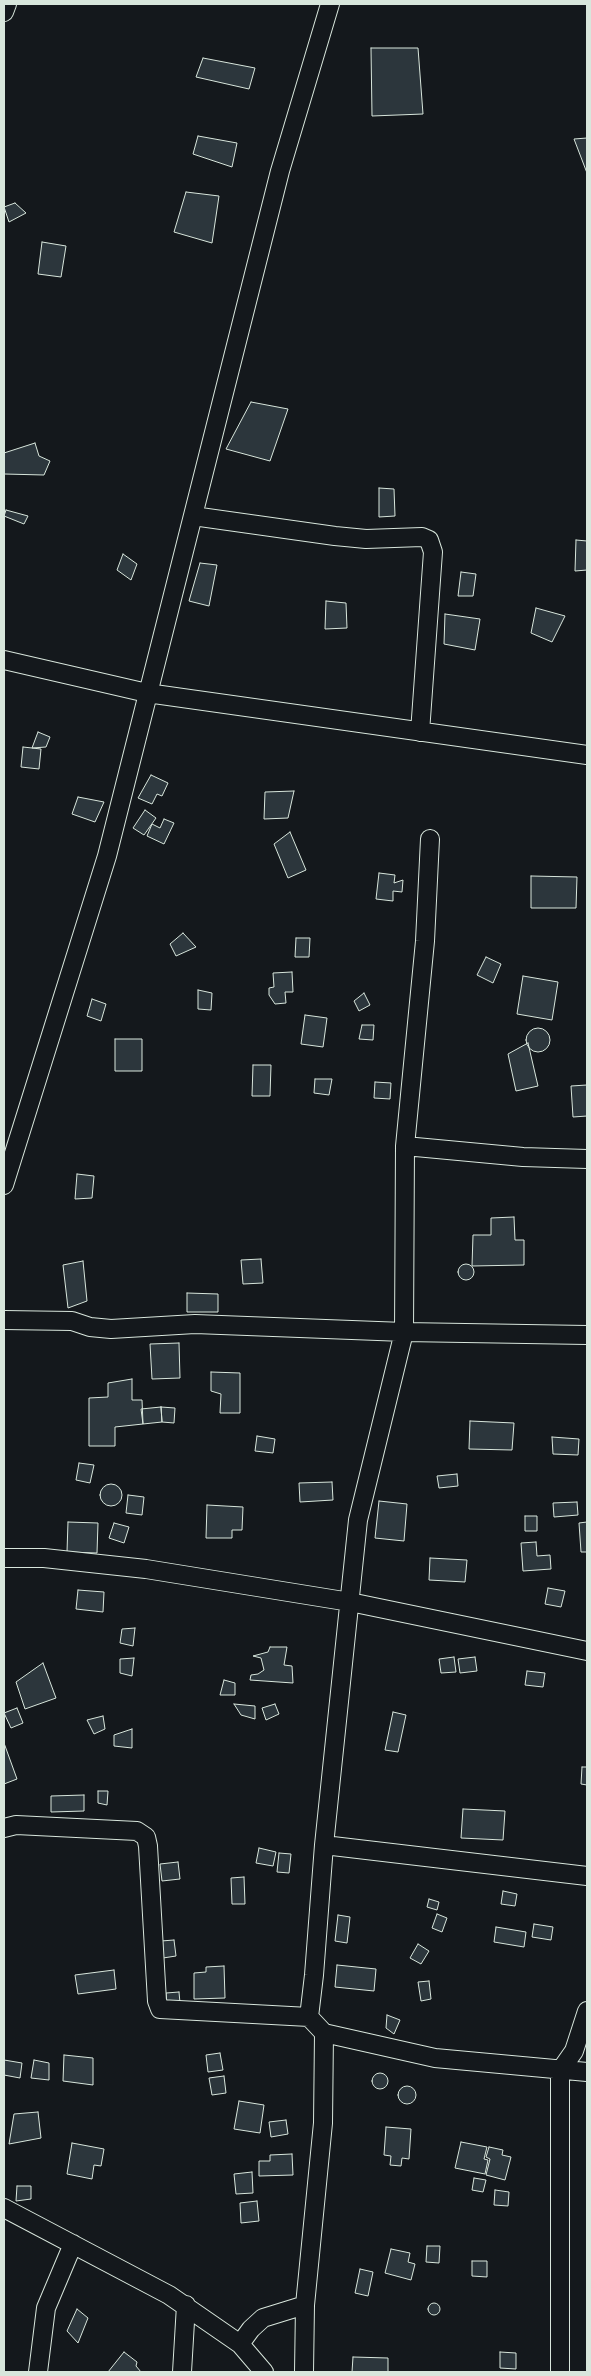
<!DOCTYPE html>
<style>
body{margin:0}
#map{position:relative;width:591px;height:2376px;overflow:hidden;background:#14181c;font-family:Montserrat,sans-serif}
canvas{display:block}
.frame{position:absolute;inset:0;border:5px solid #d8e6dc;pointer-events:none}
</style>
<div id="map">
<canvas width="591" height="2376"></canvas>
<div class="frame"></div>
</div>
<script>
const context = document.querySelector('canvas').getContext('2d');
context.lineJoin = 'round';
function fillPath(path, color) { context.fillStyle = color; context.fill(path, 'evenodd'); }
const shape = rows => new Path2D(rows.map(r => 'M' + r).join(''));
function stroke(path, color, width, dash) { context.strokeStyle = color; context.lineWidth = width; context.lineCap = dash ? 'butt' : 'round'; context.setLineDash(dash || []); context.stroke(path); }
const building = shape([
 [371,48,418,48,423,114,372,116,371,48],
 [203,58,255,68,249,89,196,77,203,58],
 [198,136,237,143,232,167,193,154,198,136],
 [587,138,587,173,574,139,587,138],
 [186,192,219,196,212,243,174,232,186,192],
 [15,203,26,213,9,222,4,207,15,203],
 [42,242,66,246,61,277,38,274,42,242],
 [251,402,288,409,270,461,226,449,251,402],
 [35,443,39,456,50,461,44,475,4,474,4,453,35,443],
 [379,488,394,489,395,516,379,517,379,488],
 [6,510,28,516,24,524,4,516,6,510],
 [576,540,587,541,587,570,575,571,576,540],
 [123,554,137,564,131,580,117,570,123,554],
 [200,563,217,565,209,606,189,601,200,563],
 [461,572,476,574,473,596,458,596,461,572],
 [326,601,346,603,347,628,325,629,326,601],
 [536,608,565,616,552,642,531,633,536,608],
 [445,614,480,619,475,650,444,644,445,614],
 [38,732,50,737,46,747,32,748,38,732],
 [23,747,41,749,39,769,21,767,23,747],
 [151,775,168,783,162,796,157,794,152,804,138,798,151,775],
 [294,791,288,818,264,819,265,792,294,791],
 [78,797,104,802,95,822,72,814,78,797],
 [145,810,156,818,144,835,133,828,145,810],
 [164,819,174,823,164,844,147,836,152,824,160,828,164,819],
 [290,832,306,870,288,878,274,844,290,832],
 [379,873,395,875,394,883,403,880,402,892,393,891,393,901,376,899,379,873],
 [531,876,577,877,576,908,531,908,531,876],
 [183,933,196,947,176,956,170,944,183,933],
 [296,938,310,938,309,957,295,957,296,938],
 [486,957,501,964,493,983,477,975,486,957],
 [292,972,293,992,285,992,286,1003,275,1004,269,995,269,988,274,987,273,973,292,972],
 [523,976,558,982,552,1020,517,1014,523,976],
 [198,990,212,993,211,1010,198,1009,198,990],
 [364,993,370,1005,359,1011,354,1001,364,993],
 [92,999,106,1004,101,1021,87,1016,92,999],
 [305,1015,327,1018,323,1047,301,1044,305,1015],
 [362,1025,374,1025,373,1040,359,1039,362,1025],
 '526 1040a12 12 0 1 1 24 0a12 12 0 1 1-24 0Z',
 [115,1039,142,1039,142,1071,115,1071,115,1039],
 [528,1043,538,1086,516,1091,508,1054,528,1043],
 [253,1065,271,1065,270,1096,252,1096,253,1065],
 [315,1079,332,1079,329,1095,314,1093,315,1079],
 [375,1082,391,1083,390,1099,374,1098,375,1082],
 [587,1085,587,1116,573,1117,571,1086,587,1085],
 [77,1174,94,1176,92,1198,75,1199,77,1174],
 [514,1217,515,1240,524,1240,524,1265,472,1266,473,1235,491,1235,491,1218,514,1217],
 [261,1259,263,1283,243,1284,241,1260,261,1259],
 [83,1261,87,1301,68,1308,63,1265,83,1261],
 '458 1272a8 8 0 1 1 16 0a8 8 0 1 1-16 0Z',
 [187,1293,218,1294,218,1312,187,1312,187,1293],
 [179,1343,180,1378,152,1379,150,1344,179,1343],
 [211,1372,240,1373,240,1413,220,1413,221,1394,211,1391,211,1372],
 [132,1379,132,1400,142,1400,143,1424,115,1427,115,1446,89,1446,89,1398,108,1397,108,1383,132,1379],
 [161,1407,162,1422,143,1424,141,1409,161,1407],
 [161,1407,175,1408,174,1423,162,1422,161,1407],
 [470,1421,514,1423,512,1450,469,1449,470,1421],
 [257,1436,275,1439,273,1453,255,1451,257,1436],
 [552,1437,579,1439,578,1455,553,1454,552,1437],
 [79,1463,94,1465,90,1483,76,1480,79,1463],
 [457,1474,458,1486,439,1488,437,1476,457,1474],
 [332,1482,333,1500,300,1502,299,1483,332,1482],
 '100 1495a11 11 0 1 1 22 0a11 11 0 1 1-22 0Z',
 [128,1495,144,1497,142,1515,126,1513,128,1495],
 [379,1501,407,1504,404,1541,375,1538,379,1501],
 [577,1502,578,1515,554,1517,553,1503,577,1502],
 [207,1505,243,1507,242,1530,232,1530,232,1538,206,1538,207,1505],
 [525,1516,537,1516,537,1531,525,1531,525,1516],
 [68,1522,98,1523,97,1553,67,1552,68,1522],
 [587,1522,587,1552,581,1552,579,1523,587,1522],
 [114,1523,129,1527,124,1543,109,1538,114,1523],
 [536,1542,537,1556,550,1555,551,1569,523,1571,521,1543,536,1542],
 [430,1558,467,1560,465,1582,429,1580,430,1558],
 [548,1588,565,1591,561,1607,545,1604,548,1588],
 [78,1590,104,1592,103,1612,76,1609,78,1590],
 [135,1628,133,1646,120,1643,122,1629,135,1628],
 [270,1647,287,1647,284,1665,292,1666,293,1683,250,1680,251,1675,258,1674,264,1670,261,1658,253,1656,268,1652,270,1647],
 [454,1657,456,1672,441,1673,439,1659,454,1657],
 [475,1657,477,1671,460,1673,458,1659,475,1657],
 [134,1658,132,1676,120,1673,120,1659,134,1658],
 [43,1663,56,1698,25,1709,16,1682,43,1663],
 [527,1671,545,1673,543,1687,525,1685,527,1671],
 [224,1680,235,1683,235,1695,220,1695,224,1680],
 [234,1704,255,1706,255,1719,241,1715,234,1704],
 [275,1704,279,1714,266,1720,262,1708,275,1704],
 [17,1708,23,1723,11,1728,4,1713,17,1708],
 [393,1712,406,1715,398,1752,385,1750,393,1712],
 [103,1716,105,1729,94,1734,87,1720,103,1716],
 [132,1729,132,1748,114,1746,114,1735,132,1729],
 [4,1743,17,1779,4,1784,4,1743],
 [582,1767,587,1767,587,1785,581,1784,582,1767],
 [98,1791,108,1791,107,1805,98,1803,98,1791],
 [84,1795,84,1811,51,1812,51,1796,84,1795],
 [463,1809,505,1811,503,1840,461,1838,463,1809],
 [259,1848,276,1852,273,1866,256,1863,259,1848],
 [279,1853,291,1854,289,1873,277,1872,279,1853],
 [178,1862,180,1879,162,1881,160,1864,178,1862],
 [244,1877,245,1904,232,1904,231,1878,244,1877],
 [503,1891,517,1894,515,1906,501,1904,503,1891],
 [429,1899,439,1902,437,1910,427,1907,429,1899],
 [437,1914,447,1918,442,1932,432,1928,437,1914],
 [338,1915,350,1917,347,1943,335,1941,338,1915],
 [534,1924,553,1927,551,1940,532,1937,534,1924],
 [496,1927,526,1932,524,1947,494,1942,496,1927],
 [174,1940,176,1956,163,1958,161,1941,174,1940],
 [418,1944,429,1951,421,1964,410,1958,418,1944],
 [337,1965,376,1969,374,1991,335,1987,337,1965],
 [224,1966,225,1998,194,1999,194,1973,206,1972,206,1967,224,1966],
 [114,1970,116,1989,78,1994,75,1975,114,1970],
 [429,1981,431,1999,421,2001,418,1982,429,1981],
 [179,1992,180,2003,167,2004,166,1993,179,1992],
 [387,2015,400,2020,394,2034,386,2028,387,2015],
 [220,2053,223,2070,208,2072,206,2055,220,2053],
 [64,2055,93,2058,93,2085,63,2081,64,2055],
 [4,2060,22,2063,20,2078,4,2075,4,2060],
 [34,2060,49,2063,49,2080,31,2078,34,2060],
 '372 2081a8 8 0 1 1 16 0a8 8 0 1 1-16 0Z',
 [224,2076,226,2093,212,2095,209,2078,224,2076],
 '398 2095a9 9 0 1 1 18 0a9 9 0 1 1-18 0Z',
 [239,2101,264,2105,260,2133,234,2129,239,2101],
 [38,2112,41,2138,9,2144,14,2114,38,2112],
 [286,2120,288,2134,271,2137,269,2122,286,2120],
 [386,2127,411,2129,409,2159,402,2158,401,2166,390,2165,391,2156,384,2155,386,2127],
 [461,2142,487,2147,484,2159,488,2160,485,2174,455,2168,461,2142],
 [72,2143,104,2149,101,2166,94,2165,92,2179,67,2174,72,2143],
 [489,2147,503,2150,502,2155,511,2157,505,2180,486,2175,490,2159,486,2157,489,2147],
 [292,2154,293,2175,259,2176,259,2161,270,2161,270,2155,292,2154],
 [252,2172,253,2193,236,2194,234,2174,252,2172],
 [474,2178,486,2180,483,2192,472,2190,474,2178],
 [17,2186,31,2186,31,2199,16,2201,17,2186],
 [495,2190,509,2192,508,2206,494,2205,495,2190],
 [257,2201,259,2221,241,2223,240,2203,257,2201],
 [427,2246,440,2246,439,2263,426,2262,427,2246],
 [391,2249,410,2253,408,2262,415,2264,411,2280,385,2273,391,2249],
 [472,2261,487,2261,487,2277,472,2276,472,2261],
 [360,2269,373,2272,368,2296,355,2293,360,2269],
 '428 2309a6 6 0 1 1 12 0a6 6 0 1 1-12 0Z',
 [77,2309,88,2318,78,2343,67,2331,77,2309],
 [124,2352,137,2362,136,2366,141,2372,108,2372,124,2352],
 [500,2352,516,2353,516,2369,500,2368,500,2352],
 [353,2357,388,2358,388,2372,352,2372,353,2357]
]);
const minor = shape([
 [4,12,7,4],
 [193,516,335,536,366,539,422,537,429,540,433,552,420,732],
 [4,660,147,693,587,755],
 [405,1146,523,1157,587,1159],
 [4,1185,107,856,280,171,330,4],
 [4,1320,72,1321,90,1327,111,1329,195,1324,404,1332,587,1335],
 [4,1558,44,1558,146,1569,350,1602,587,1651],
 [4,1828,16,1825,137,1831,146,1837,148,1846,157,2001,160,2009,309,2017],
 [324,1845,587,1876],
 [324,2033,435,2058,587,2072],
 [4,2208,169,2295,240,2344,264,2372],
 [240,2344,251,2329,263,2318,305,2305],
 [38,2372,46,2308,73,2244],
 [182,2372,186,2305],
 [304,2372,305,2305,323,2123,324,2033,309,2017,314,1975,324,1845,358,1520,404,1332,405,1146,425,941,430,839],
 [560,2372,560,2071,574,2051,587,2011]
]);
fillPath(building, '#2c363c');
stroke(building, '#d8e6dc', 1);
stroke(minor, '#d8e6dc', 20);
stroke(minor, '#14181c', 18);
</script>
